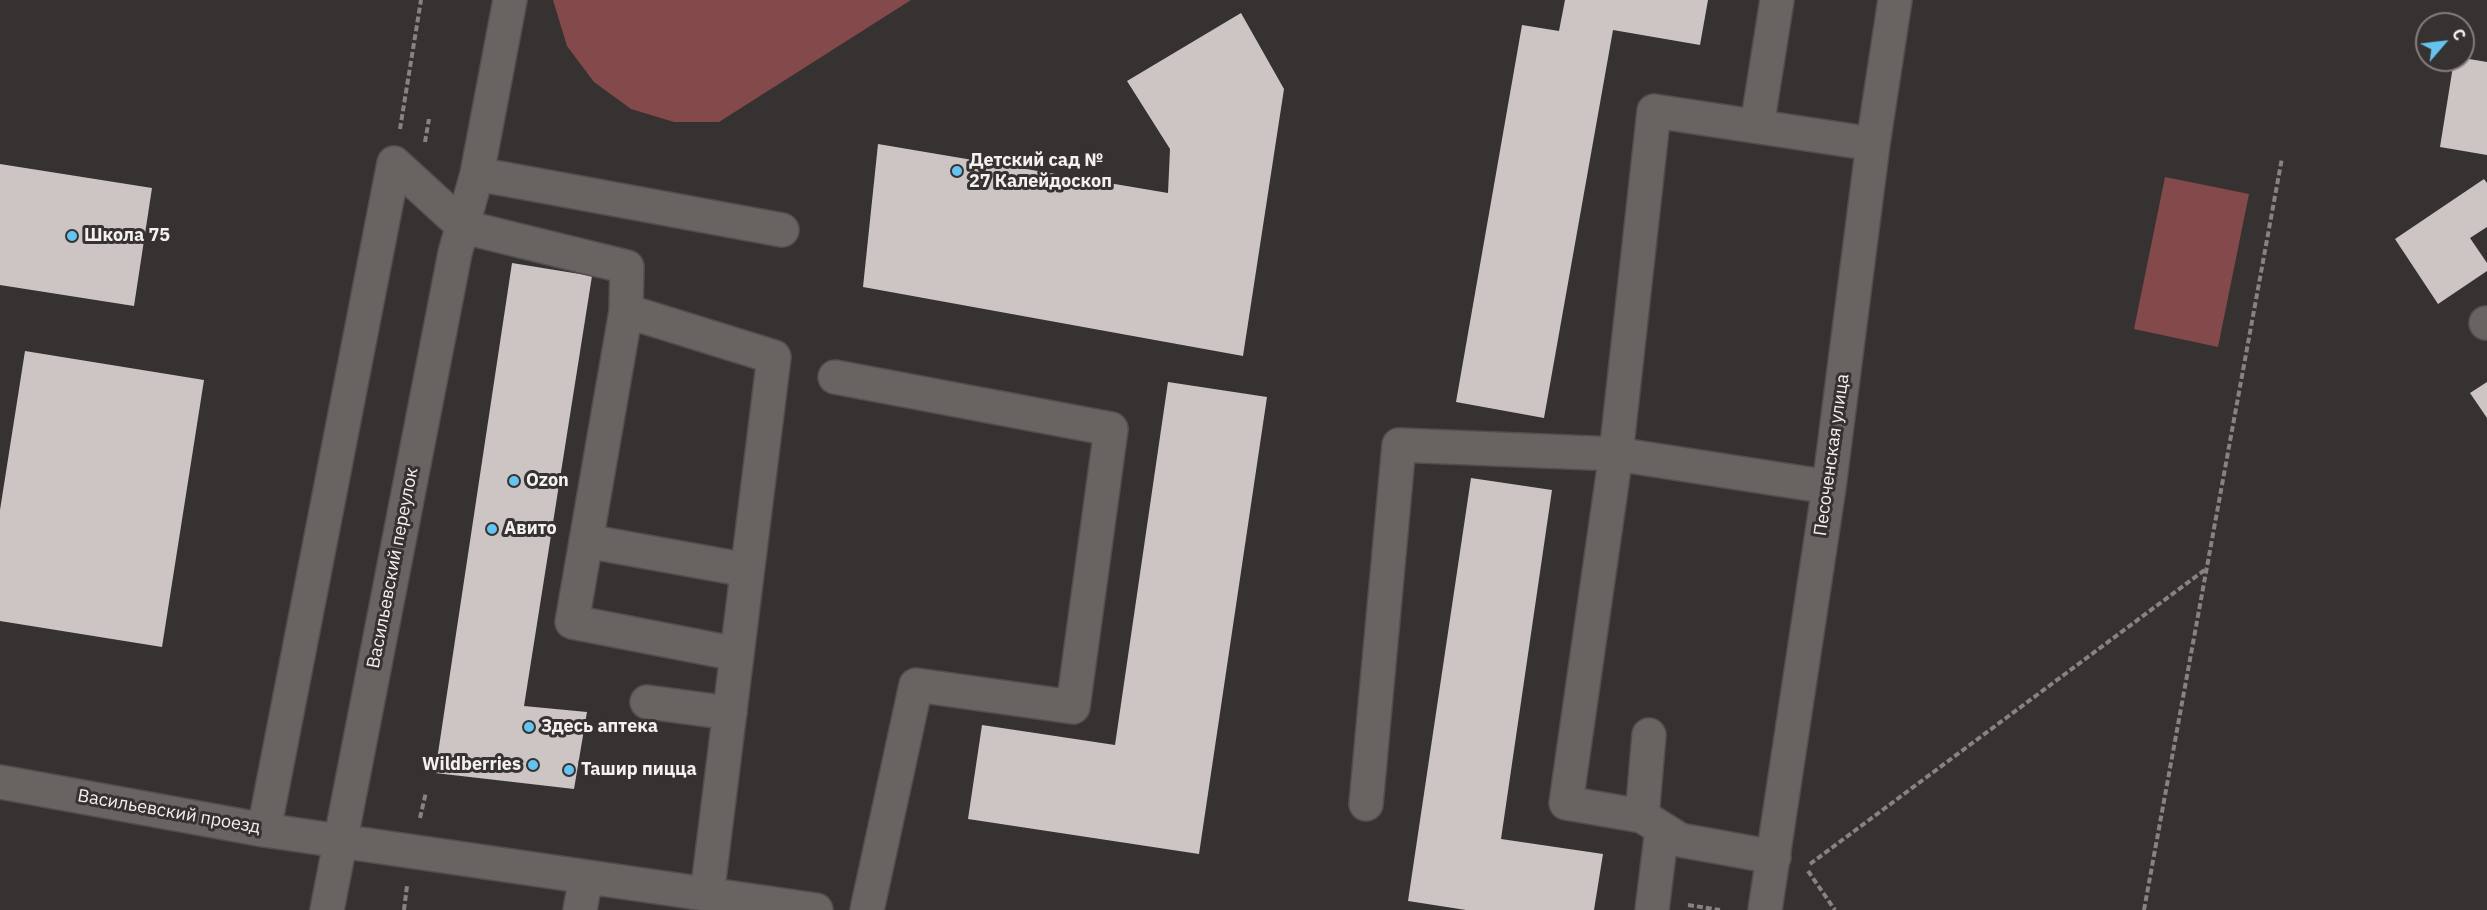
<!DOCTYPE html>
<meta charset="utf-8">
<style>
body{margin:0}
#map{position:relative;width:2487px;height:910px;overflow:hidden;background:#373232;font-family:"IBM Plex Sans",sans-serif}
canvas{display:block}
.north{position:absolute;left:2415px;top:12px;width:60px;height:60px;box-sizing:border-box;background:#373232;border:2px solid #837e7e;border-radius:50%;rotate:62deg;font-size:16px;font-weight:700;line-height:24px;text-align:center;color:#f5f1f1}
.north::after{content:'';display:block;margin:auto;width:21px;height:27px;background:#65c4ef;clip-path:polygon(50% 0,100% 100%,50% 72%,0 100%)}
</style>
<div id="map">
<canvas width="2487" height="910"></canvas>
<div class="north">С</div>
</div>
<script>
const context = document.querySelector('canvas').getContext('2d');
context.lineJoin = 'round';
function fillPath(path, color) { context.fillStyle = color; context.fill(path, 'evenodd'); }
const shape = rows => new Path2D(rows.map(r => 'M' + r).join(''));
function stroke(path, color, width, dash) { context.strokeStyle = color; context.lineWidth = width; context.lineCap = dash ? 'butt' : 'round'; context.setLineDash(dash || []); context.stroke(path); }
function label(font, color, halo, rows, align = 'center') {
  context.font = font + ' "IBM Plex Sans",sans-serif'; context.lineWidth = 6; context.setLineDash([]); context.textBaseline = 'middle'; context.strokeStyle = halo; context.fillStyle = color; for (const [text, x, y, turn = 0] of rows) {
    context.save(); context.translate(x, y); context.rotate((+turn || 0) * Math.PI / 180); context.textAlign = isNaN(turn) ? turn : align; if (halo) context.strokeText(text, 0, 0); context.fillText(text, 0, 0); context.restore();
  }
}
const green = shape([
 [553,0,911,0,719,122,674,122,631,109,594,82,567,46],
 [2165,177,2249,194,2218,347,2134,329]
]);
const building = shape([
 [1565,0,1708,0,1700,45,1613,30,1544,418,1456,402,1522,25,1559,31],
 [1241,13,1284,89,1243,356,863,287,878,144,1168,193,1170,149,1127,81],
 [2463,58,2487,62,2487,155,2440,147,2454,60,2463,60],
 [0,164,152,188,134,306,0,285],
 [2484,179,2487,183,2487,227,2470,238,2487,263,2487,271,2438,304,2395,239],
 [512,263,592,276,524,706,587,712,574,789,435,773],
 [25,351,204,380,162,647,0,621,0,510],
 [1168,382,1267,397,1199,854,968,819,982,725,1115,745],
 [2487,382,2487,418,2470,393],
 [1471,478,1552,490,1501,839,1603,854,1594,910,1466,910,1408,901]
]);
const path = shape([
 [400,129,421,0],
 [425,142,429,119],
 [420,818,426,792],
 [1810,864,2206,569],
 [1808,871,1835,910],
 [1688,905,1720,910],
 [404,910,407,886],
 [2144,910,2282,158]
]);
const minor = shape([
 [1757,126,1777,0],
 [477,174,782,230],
 [626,311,572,622,737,654],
 [2486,323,2487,323],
 [835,377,1111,429,1073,707,916,685,867,910],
 [586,541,747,570],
 [647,702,730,713],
 [0,782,264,830,816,910],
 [1366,804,1399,445,1616,454,1654,111,1873,144],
 [1642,816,1649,735],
 [264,830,394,163,464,227,627,267,626,311,774,357,707,895],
 [1774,857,1680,840,1642,816,1566,803,1616,454,1829,487],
 [327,910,455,253,477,174,510,0],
 [580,910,586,877],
 [1652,910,1662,829],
 [1765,910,1829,487,1873,144,1895,0]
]);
const markers = [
 [957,171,6,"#65c4ef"],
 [72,236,6,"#65c4ef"],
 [514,481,6,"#65c4ef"],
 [492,529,6,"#65c4ef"],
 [529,727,6,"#65c4ef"],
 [533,765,6,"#65c4ef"],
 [569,770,6,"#65c4ef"]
];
const poiNames = [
 ["Детский сад №",969,161],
 ["27 Калейдоскоп",969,182],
 ["Школа 75",84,236],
 ["Ozon",526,481],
 ["Авито",504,529],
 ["Здесь аптека",541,727],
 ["Wildberries",521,765,"right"],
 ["Ташир пицца",581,770]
];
const streetNames = [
 ["Песоченская улица",1832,455,-82],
 ["Васильевский переулок",393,568,-79],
 ["Васильевский проезд",169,812,10]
];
fillPath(green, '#84494a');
fillPath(building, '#ccc5c4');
stroke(minor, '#524e4e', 36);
stroke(path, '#878383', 4, [6, 3]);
stroke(minor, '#696362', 33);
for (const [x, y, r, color] of markers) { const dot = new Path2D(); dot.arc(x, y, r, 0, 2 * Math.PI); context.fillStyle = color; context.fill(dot); stroke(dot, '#373232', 2); }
label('bold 18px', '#f5f1f1', '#373232', poiNames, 'left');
label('18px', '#f5f1f1', '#373232', streetNames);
</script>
